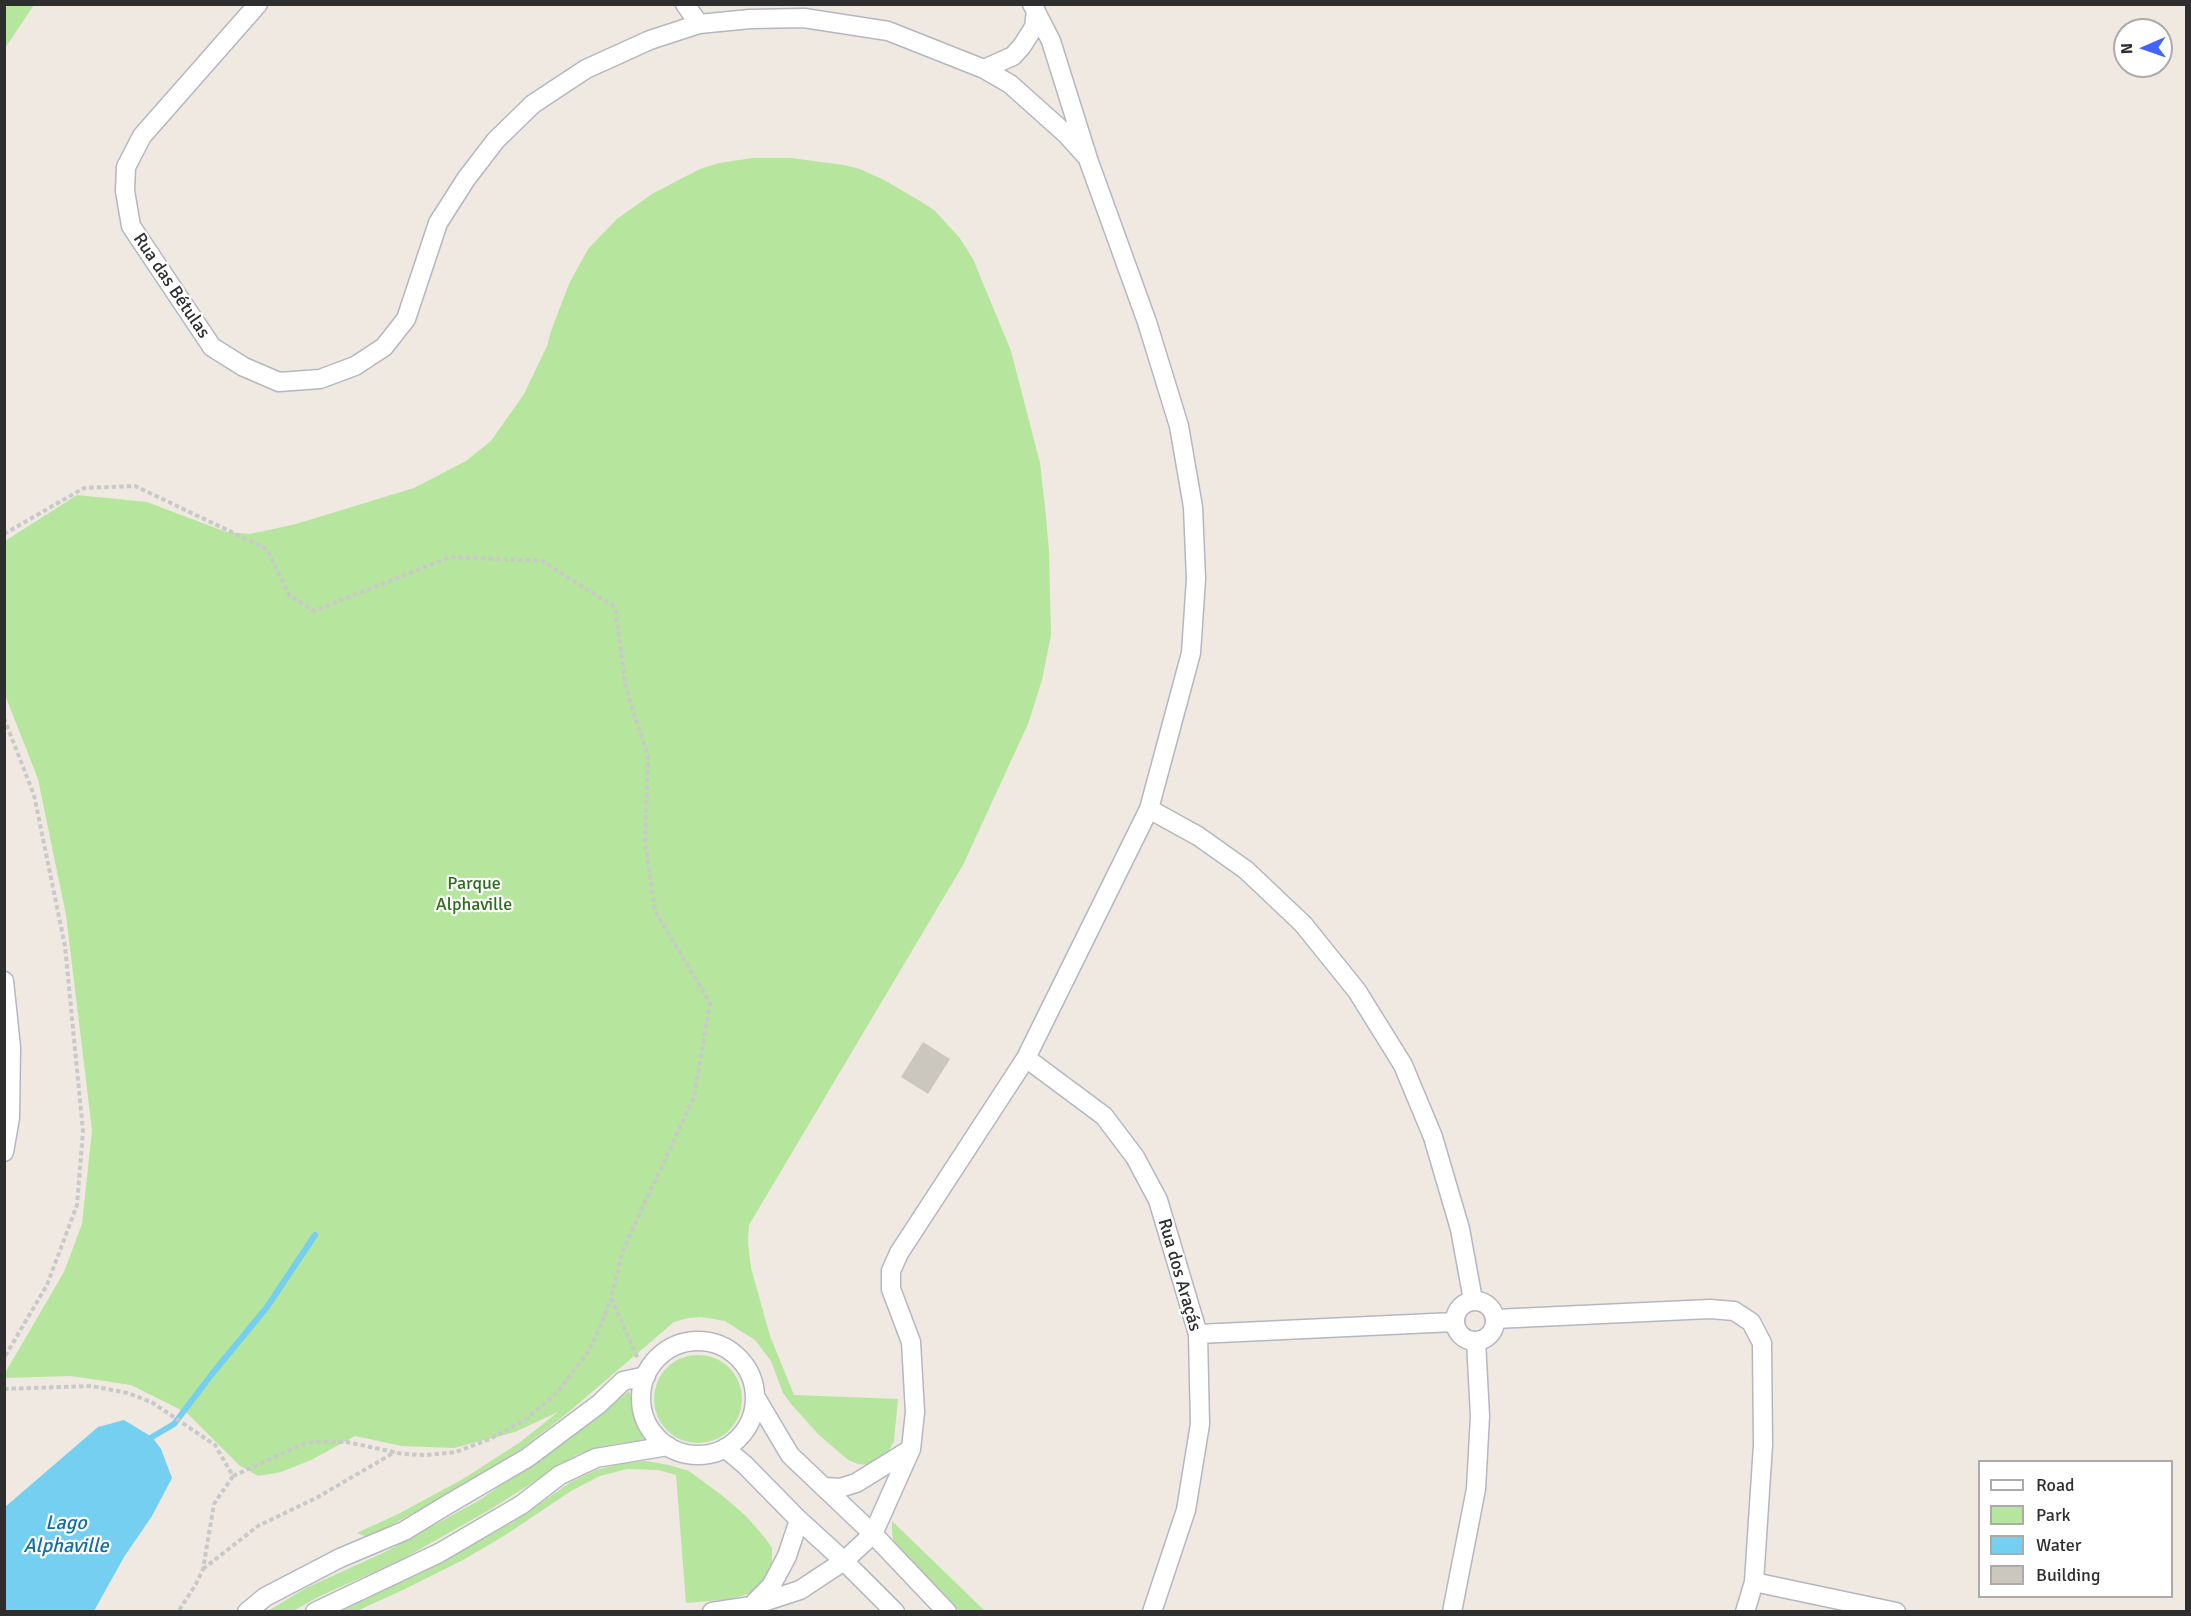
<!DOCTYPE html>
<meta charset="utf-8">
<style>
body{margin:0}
#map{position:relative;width:2191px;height:1616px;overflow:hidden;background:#efe9e1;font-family:Signika,sans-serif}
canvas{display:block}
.frame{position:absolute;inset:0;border:6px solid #2e2e2e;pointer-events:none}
.legend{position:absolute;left:1978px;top:1460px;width:195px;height:138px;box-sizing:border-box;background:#fff;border:2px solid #ababab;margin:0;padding:8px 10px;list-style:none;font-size:18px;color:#2e2e2e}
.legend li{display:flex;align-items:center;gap:12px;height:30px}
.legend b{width:30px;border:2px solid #ababab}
.north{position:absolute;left:2113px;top:18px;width:60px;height:60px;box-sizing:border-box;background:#fff;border:2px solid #ababab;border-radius:50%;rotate:268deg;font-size:16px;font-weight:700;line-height:24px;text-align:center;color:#2e2e2e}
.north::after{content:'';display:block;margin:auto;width:21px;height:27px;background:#4264fb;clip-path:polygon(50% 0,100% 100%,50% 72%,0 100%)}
</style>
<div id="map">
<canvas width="2191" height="1616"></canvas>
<div class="frame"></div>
<ul class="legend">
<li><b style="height:8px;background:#fff"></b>Road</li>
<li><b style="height:16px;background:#b6e59e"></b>Park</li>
<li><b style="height:16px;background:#75cff0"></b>Water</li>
<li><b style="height:16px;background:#cbc7bf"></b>Building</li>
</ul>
<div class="north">N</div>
</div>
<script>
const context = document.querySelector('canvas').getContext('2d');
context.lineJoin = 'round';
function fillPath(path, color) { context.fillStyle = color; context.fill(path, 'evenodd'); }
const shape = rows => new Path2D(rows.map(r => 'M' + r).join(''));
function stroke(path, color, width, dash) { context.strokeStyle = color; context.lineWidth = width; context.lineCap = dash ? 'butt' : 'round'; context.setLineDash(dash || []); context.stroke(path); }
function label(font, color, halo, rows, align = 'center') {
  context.font = font + ' Signika,sans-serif'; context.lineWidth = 4.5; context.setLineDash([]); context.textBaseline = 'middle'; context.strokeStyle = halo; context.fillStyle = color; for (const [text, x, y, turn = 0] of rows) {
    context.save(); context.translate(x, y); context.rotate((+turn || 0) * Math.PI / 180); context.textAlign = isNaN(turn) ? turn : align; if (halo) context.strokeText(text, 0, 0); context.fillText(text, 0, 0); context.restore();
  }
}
const green = shape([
 [5,4,34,5,5,48,4,5],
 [753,158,791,158,844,165,860,169,884,180,920,201,934,210,959,237,973,259,1011,351,1040,463,1045,507,1049,551,1051,635,1042,680,1028,724,963,865,749,1225,748,1243,751,1268,770,1336,794,1395,898,1399,894,1441,887,1454,869,1465,858,1464,848,1460,819,1435,791,1404,783,1393,771,1361,755,1340,725,1321,701,1317,688,1318,674,1322,565,1415,520,1450,446,1496,372,1535,364,1536,357,1533,400,1513,463,1479,519,1443,558,1412,515,1432,454,1448,402,1446,355,1436,311,1460,281,1472,258,1476,239,1465,187,1413,131,1385,71,1376,5,1378,5,1373,64,1272,82,1224,92,1130,66,915,38,779,5,695,5,541,77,495,147,502,226,532,250,534,296,524,414,488,466,461,491,441,524,394,547,346,551,331,569,284,588,249,617,219,652,194,700,169,719,163],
 '654 1399a44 44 0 1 1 88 0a44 44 0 1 1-88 0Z',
 [629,1391,647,1441,615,1444,576,1455,491,1509,399,1561,320,1596,293,1611,266,1612,306,1588,385,1552,478,1501,569,1439],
 [646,1461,669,1465,689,1471,724,1497,747,1517,766,1539,772,1548,772,1562,770,1574,754,1592,731,1599,686,1603,676,1475,658,1470,627,1469,600,1476,571,1491,507,1534,463,1560,407,1588,357,1611,340,1612,446,1560,513,1522,571,1482,596,1470,625,1463],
 [892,1521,985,1611,959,1611,895,1546,892,1534]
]);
const water = shape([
 [124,1420,152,1437,161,1449,172,1478,152,1516,124,1557,94,1611,5,1611,5,1507,98,1427]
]);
const stream = shape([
 [152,1437,174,1424,212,1374,267,1307,315,1235]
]);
const building = shape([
 [923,1042,950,1059,928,1094,901,1077]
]);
const path = shape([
 [4,534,84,488,135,486,267,549,289,595,314,611,450,557,542,561,615,607,626,689,648,756,645,841,655,911,710,1003,694,1097,623,1250,611,1298,638,1359],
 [4,718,34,795,65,946,83,1131,77,1205,47,1285,4,1358],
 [4,1389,91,1386,128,1393,153,1403,215,1445,233,1476,214,1504,203,1569,196,1584,178,1612],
 [233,1476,303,1444,314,1442,347,1442,403,1454,426,1455,456,1452,490,1439,523,1421,556,1394,588,1352,601,1325,611,1298],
 [203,1569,258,1526,318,1497,395,1452]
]);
const street = shape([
 [258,4,142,136,126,167,125,191,131,226,212,347,244,367,279,382,320,379,355,366,384,347,406,319,438,223,466,179,496,140,533,104,586,69,650,40,699,24,750,19,804,18,888,31,984,69,1010,84,1066,134,1085,155],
 [685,4,699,24],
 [984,69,1013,56,1022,46,1034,27,1036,11],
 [1149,809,1198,836,1246,870,1303,924,1357,991,1403,1065,1433,1137,1460,1229,1473,1300],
 [4,981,11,1047,10,1118,4,1152],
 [1026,1058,1104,1116,1135,1157,1158,1200,1198,1334,1200,1424,1186,1510,1152,1612],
 '1455 1321a20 20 0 1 1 40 0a20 20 0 1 1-40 0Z',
 [1495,1319,1710,1309,1734,1311,1751,1322,1762,1343,1763,1445,1754,1582,1745,1612],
 [1198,1334,1454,1322],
 '641 1398a57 57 0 1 1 114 0a57 57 0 1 1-114 0Z',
 [755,1396,790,1455,873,1534,947,1612],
 [725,1448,745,1465,799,1520,844,1561,895,1612],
 [825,1487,840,1488,856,1483,911,1449],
 [1754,1582,1896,1612],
 [755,1602,771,1586,777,1575,787,1556,799,1520],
 [247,1612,265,1597,340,1558,404,1531,445,1506,527,1458,599,1404,623,1381,646,1376],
 [315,1612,439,1553,521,1505,560,1475,596,1458,668,1446],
 [712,1612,751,1606,800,1590,844,1561,873,1534,911,1449,915,1412,911,1342,891,1289,891,1271,899,1253,1026,1058,1149,809,1191,653,1196,579,1193,507,1179,426,1147,322,1088,159,1051,41,1032,4],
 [1452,1612,1476,1489,1480,1416,1476,1341]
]);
const streetNames = [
 ["Rua das Bétulas",171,286,56],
 ["Rua dos Araçás",1179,1275,74]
];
const parkNames = [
 ["Parque",474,884],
 ["Alphaville",474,905]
];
const waterNames = [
 ["Lago",66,1524],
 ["Alphaville",66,1547]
];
fillPath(green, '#b6e59e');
fillPath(water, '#75cff0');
stroke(stream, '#75cff0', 6);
fillPath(building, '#cbc7bf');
stroke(street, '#b4b7c1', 21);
stroke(path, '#c9c9c9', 4, [4.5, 3]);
stroke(street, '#fff', 18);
label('18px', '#2e2e2e', '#fff', streetNames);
label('18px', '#2c6e1b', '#fff', parkNames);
label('italic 20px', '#0d6fa3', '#fff', waterNames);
</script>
